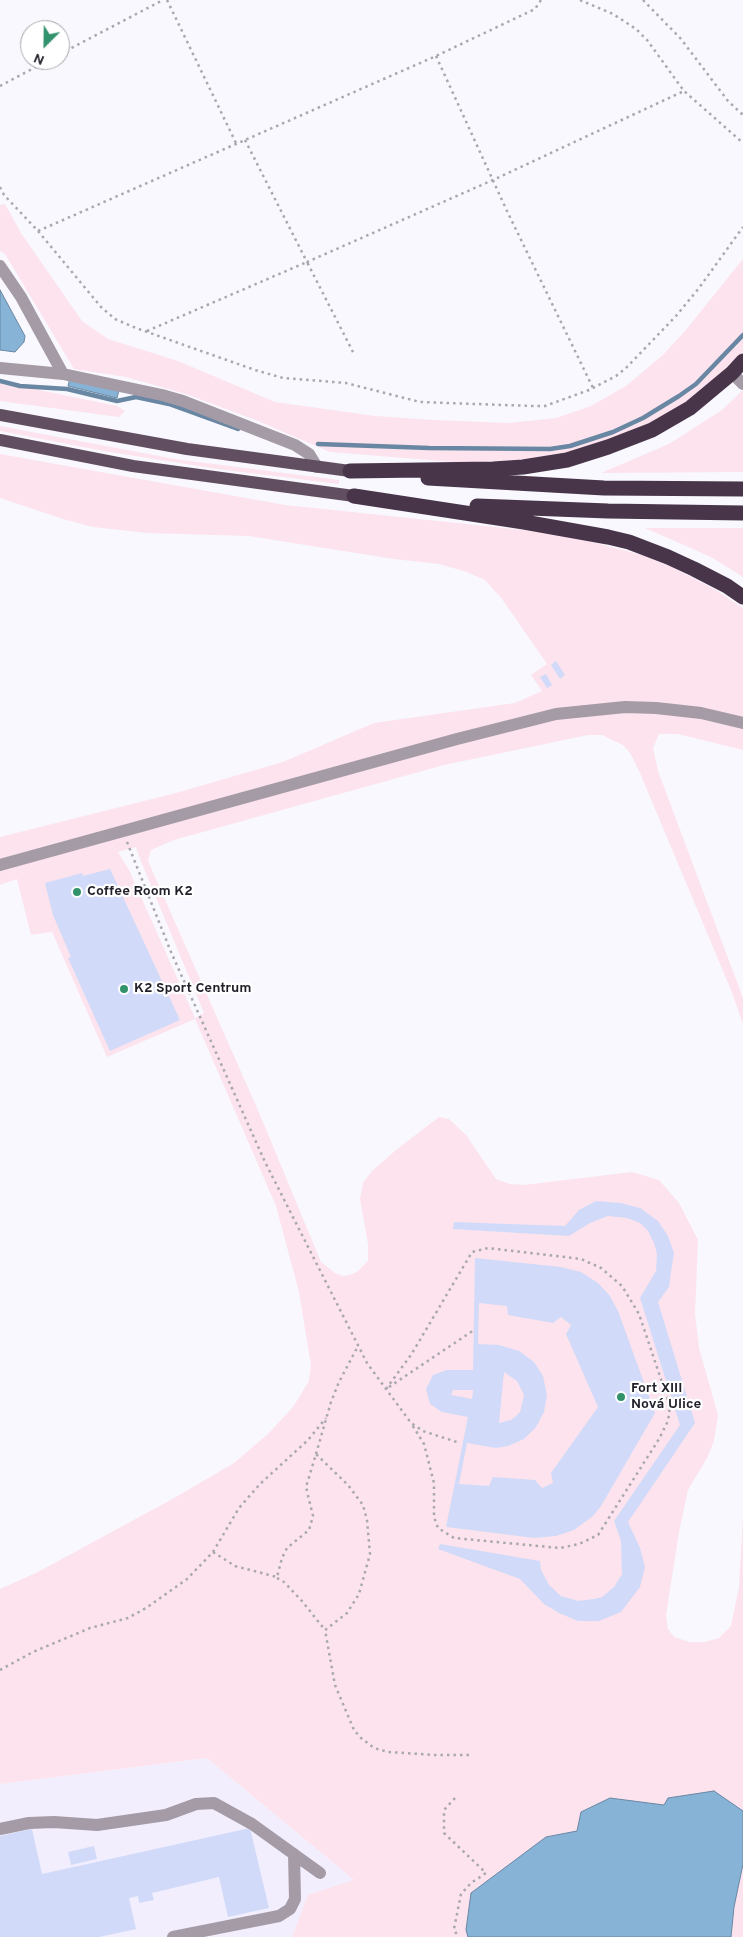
<!DOCTYPE html>
<meta charset="utf-8">
<style>
body{margin:0}
#map{position:relative;width:743px;height:1937px;overflow:hidden;background:#f9f8fe;font-family:Overpass,sans-serif}
canvas{display:block}
.north{position:absolute;left:20px;top:20px;width:50px;height:50px;box-sizing:border-box;background:#fff;border:1px solid #a7a5aa;border-radius:50%;rotate:203deg;font-size:14px;font-weight:700;line-height:20px;text-align:center;color:#221f2a}
.north::after{content:'';display:block;margin:auto;width:18px;height:22px;background:#31926c;clip-path:polygon(50% 0,100% 100%,50% 72%,0 100%)}
</style>
<div id="map">
<canvas width="743" height="1937"></canvas>
<div class="north">N</div>
</div>
<script>
const context = document.querySelector('canvas').getContext('2d');
context.lineJoin = 'round';
function fillPath(path, color) { context.fillStyle = color; context.fill(path, 'evenodd'); }
const shape = rows => new Path2D(rows.map(r => 'M' + r).join(''));
function stroke(path, color, width, dash) { context.strokeStyle = color; context.lineWidth = width; context.lineCap = dash ? 'butt' : 'round'; context.setLineDash(dash || []); context.stroke(path); }
function label(font, color, halo, rows, align = 'center') {
  context.font = font + ' Overpass,sans-serif'; context.lineWidth = 4.5; context.setLineDash([]); context.textBaseline = 'middle'; context.strokeStyle = halo; context.fillStyle = color; for (const [text, x, y, turn = 0] of rows) {
    context.save(); context.translate(x, y); context.rotate((+turn || 0) * Math.PI / 180); context.textAlign = isNaN(turn) ? turn : align; if (halo) context.strokeText(text, 0, 0); context.fillText(text, 0, 0); context.restore();
  }
}
const built = shape([
 [207,1758,355,1881,308,1895,292,1937,0,1937,0,1784]
]);
const green = shape([
 [5,204,21,233,82,321,108,339,178,361,275,402,375,416,433,420,509,423,556,418,591,406,626,386,663,355,685,331,743,259,743,352,715,381,675,410,629,433,590,448,527,459,466,463,330,452,258,421,186,394,126,377,74,369,5,254,0,251,0,205],
 [0,382,117,406,125,411,119,417,0,401],
 [743,390,743,472,601,473,669,444,722,410],
 [0,426,175,459,339,480,339,484,217,469,104,451,0,431],
 [0,454,285,505,543,532,581,539,642,555,672,567,714,589,743,608,743,750,678,734,659,734,653,748,658,771,743,998,743,1024,731,990,640,773,630,753,623,745,602,735,588,735,444,765,174,840,151,850,148,861,260,1115,321,1262,335,1273,343,1276,349,1275,357,1272,368,1261,368,1244,360,1199,363,1183,372,1171,396,1150,439,1117,449,1119,466,1135,496,1179,510,1184,524,1185,632,1172,659,1180,679,1203,698,1240,695,1314,699,1348,718,1415,714,1441,707,1458,688,1490,679,1532,666,1615,668,1629,674,1637,689,1642,705,1642,719,1638,731,1626,739,1587,743,1517,743,1811,739,1809,664,1805,610,1798,578,1831,546,1837,466,1930,468,1937,292,1937,308,1895,354,1880,207,1758,0,1784,0,1589,38,1572,176,1497,234,1463,268,1434,293,1407,309,1381,311,1365,299,1292,276,1206,195,1019,107,1057,52,932,31,935,17,879,0,885,0,837,176,793,283,762,374,723,515,703,542,691,531,675,547,664,502,599,485,580,464,571,439,564,394,559,249,536,147,533,93,527,63,519,0,498],
 [136,847,140,859,204,1013,195,1018,129,870,118,852],
 [645,528,743,528,743,577,711,557],
 [743,1864,743,1937,731,1937,734,1907]
]);
const water = shape([
 [0,290,25,336,24,342,15,352,0,350,0,290],
 [70,378,119,390,117,398,68,386,70,378],
 [714,1791,743,1811,743,1864,734,1907,731,1937,468,1937,466,1930,471,1893,546,1837,577,1831,581,1812,610,1798,664,1805,668,1798,714,1791]
]);
const stream = shape([
 [0,381,20,386,67,389,117,401,136,397,169,404,238,429],
 [318,444,429,448,550,449,570,446,613,432,643,418,679,396,696,384,743,335]
]);
const building = shape([
 [556,661,565,675,560,679,551,665],
 [546,674,552,685,547,688,540,677],
 [110,869,180,1020,110,1051,68,958,71,957,53,915,45,883,82,873,83,876],
 [596,1201,621,1203,640,1208,658,1221,668,1236,674,1253,671,1272,669,1287,658,1302,695,1423,628,1522,640,1548,645,1567,640,1587,621,1612,599,1621,578,1621,559,1613,544,1604,520,1579,438,1549,440,1544,540,1561,541,1570,549,1585,561,1596,578,1601,594,1599,602,1597,614,1587,622,1574,621,1541,614,1521,680,1425,640,1298,656,1271,657,1254,654,1243,648,1231,640,1223,627,1218,608,1216,590,1223,569,1236,453,1229,454,1222,565,1226,579,1210],
 [475,1258,561,1267,581,1272,598,1283,610,1296,618,1311,655,1413,601,1506,593,1516,574,1530,556,1536,534,1538,446,1527,468,1417,442,1412,430,1404,426,1389,433,1375,447,1370,473,1370],
 [479,1303,507,1306,508,1315,553,1323,561,1317,571,1325,566,1334,598,1407,551,1473,553,1483,542,1488,535,1480,493,1477,489,1486,459,1484,467,1443,496,1448,508,1446,524,1439,536,1427,544,1412,547,1395,543,1376,534,1362,519,1351,499,1345,478,1344],
 [504,1372,517,1381,524,1395,523,1400,520,1412,515,1417,511,1420,499,1423],
 [453,1390,473,1390,472,1399,451,1395],
 [250,1828,269,1908,228,1917,219,1877,152,1893,154,1900,139,1903,138,1896,129,1898,136,1929,99,1937,0,1937,0,1836,32,1829,42,1874],
 [94,1846,97,1859,71,1865,68,1852]
]);
const path = shape([
 [167,0,236,143],
 [580,0,613,14,636,29,647,40,684,91,743,143],
 [643,0,681,39,728,101,743,115],
 [60,54,163,0],
 [436,56,507,211,593,388],
 [0,86,49,60],
 [245,140,307,262,493,180,684,91],
 [0,187,4,195,38,231,436,56,535,9,541,0],
 [38,231,101,307,115,319,136,328,255,370,283,378,346,383,420,402,532,406,545,406,589,390,616,376,626,368,676,316,699,288,743,227],
 [147,331,307,262,354,354],
 [127,842,171,952,265,1162,367,1363,411,1423,423,1431,457,1442],
 [389,1387,474,1330],
 [386,1389,411,1355,472,1252,488,1248,581,1259,601,1268,622,1286,639,1314,670,1406,668,1421,659,1439,598,1535,579,1544,560,1548,454,1538,438,1528,434,1517,434,1483,424,1444,411,1423],
 [316,1454,331,1402,339,1382,358,1346],
 [213,1552,239,1508,260,1484,308,1440,326,1418],
 [277,1578,284,1582,302,1601,325,1630],
 [0,1670,33,1652,90,1628,128,1618,146,1608,187,1579,213,1552,235,1566,277,1577,282,1558,287,1548,309,1530,313,1516,306,1487,316,1454,348,1485,363,1505,367,1520,370,1554,359,1594,347,1613,325,1630,335,1685,354,1730,361,1738,374,1748,388,1752,435,1755,469,1755],
 [455,1798,444,1810,444,1833,486,1873,471,1883,461,1894,454,1929,458,1937]
]);
const minor = shape([
 [0,266,21,297,63,374],
 [0,368,63,374,162,395,183,401,295,445,309,454,317,467],
 [732,373,743,384],
 [0,865,457,739,556,714,625,707,656,708,701,713,743,723],
 [0,1829,29,1823,54,1822,97,1825,166,1815,196,1804,214,1803,252,1824,320,1873],
 [173,1937,279,1916,290,1909,295,1899,294,1854]
]);
const major = shape([
 [0,415,187,449,350,471],
 [0,440,133,466,354,496]
]);
const highway = shape([
 [350,471,493,469,523,467,567,460,608,447,652,430,690,408,732,373,743,361],
 [428,478,604,488,743,489],
 [354,496,524,522,608,537,629,542,668,557,694,569,727,586,743,597],
 [477,506,608,511,743,513]
]);
const markers = [
 [77,892,5,"#31926c"],
 [124,989,5,"#31926c"],
 [621,1397,5,"#31926c"]
];
const poiNames = [
 ["Coffee Room K2",87,892],
 ["K2 Sport Centrum",134,989],
 ["Fort XIII",631,1389],
 ["Nová Ulice",631,1405]
];
fillPath(built, '#f2eefe');
fillPath(green, '#fce3ed');
fillPath(water, '#87b3d7');
stroke(water, '#6987a3', 1);
stroke(stream, '#6987a3', 4.5);
fillPath(building, '#d1dbf9');
stroke(path, '#a9a7af', 2.5, [2.5, 4]);
stroke(minor, '#a59ba6', 12);
stroke(major, '#614f61', 12);
stroke(highway, '#48354a', 15);
for (const [x, y, r, color] of markers) { const dot = new Path2D(); dot.arc(x, y, r, 0, 2 * Math.PI); context.fillStyle = color; context.fill(dot); stroke(dot, '#fff', 2); }
label('bold 14px', '#221f2a', '#fff', poiNames, 'left');
</script>
